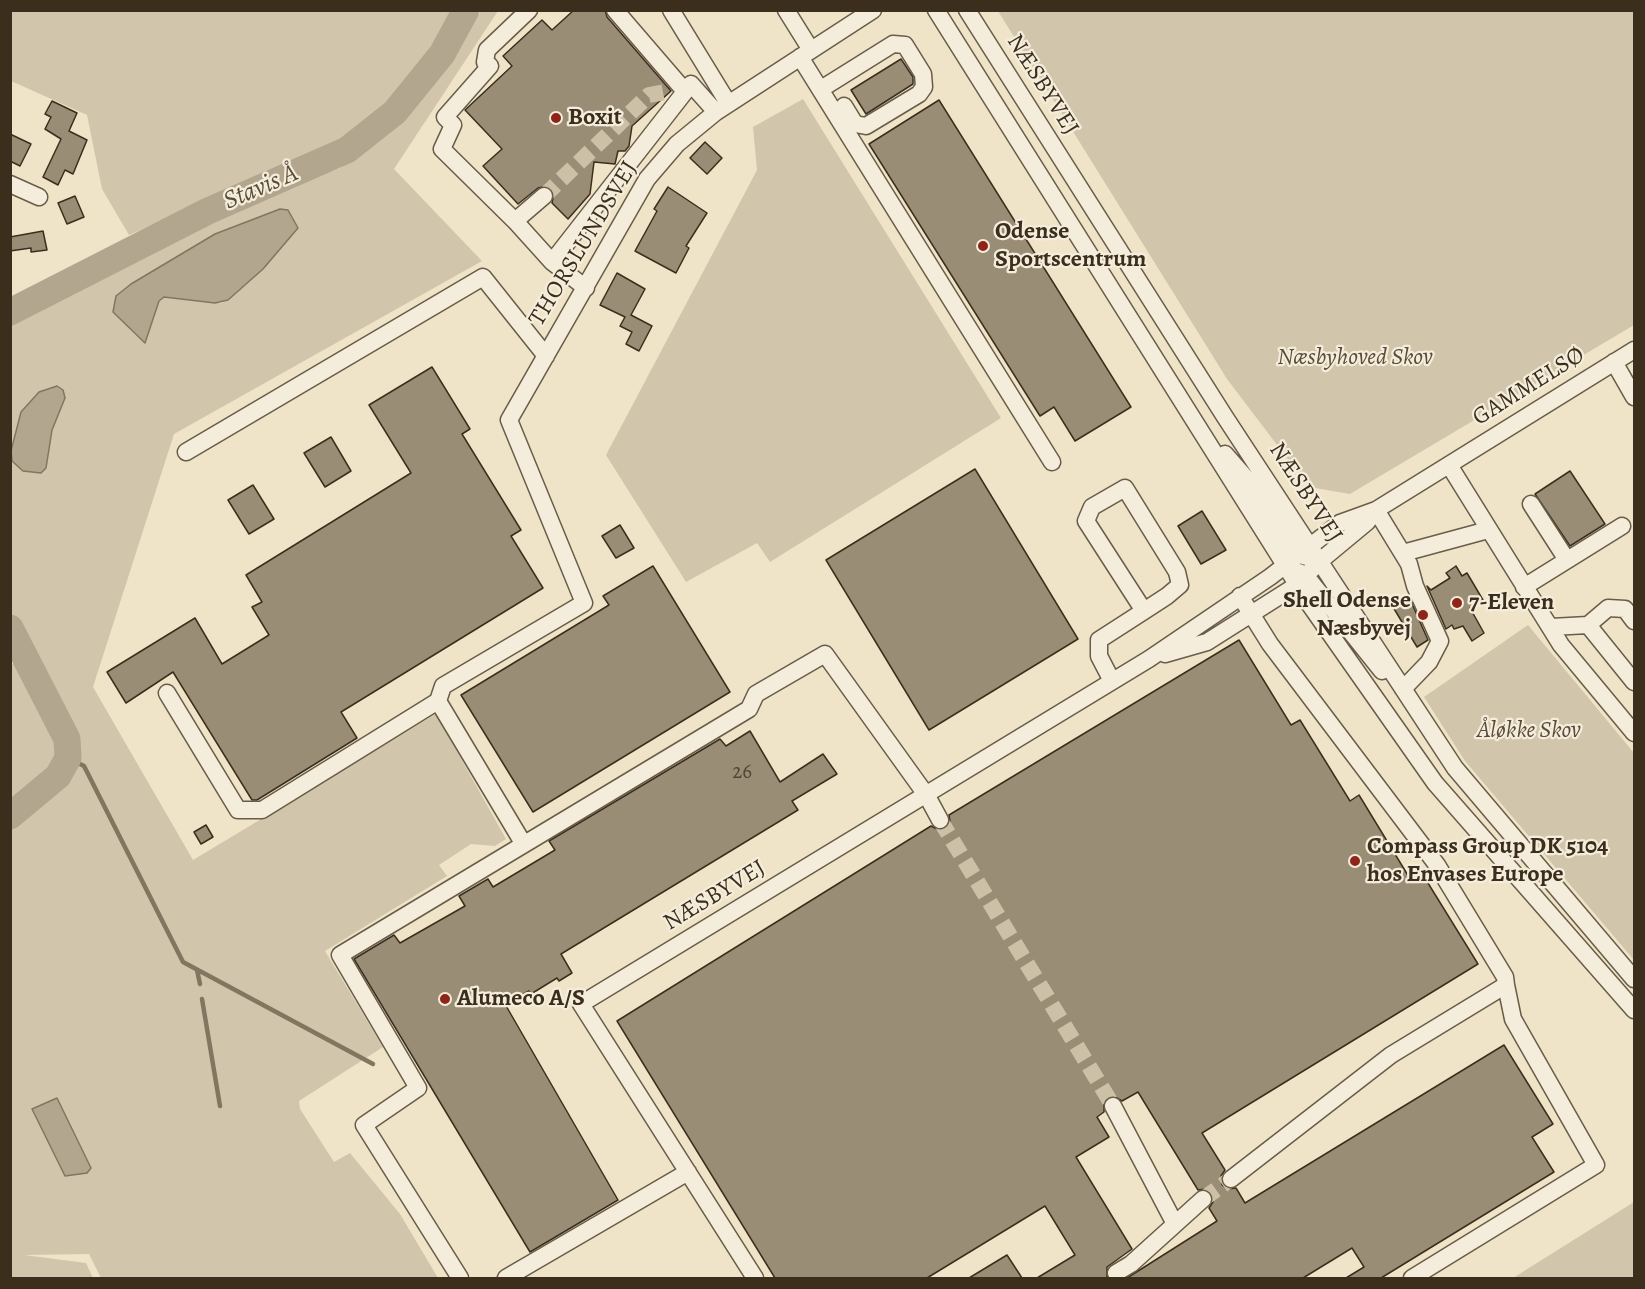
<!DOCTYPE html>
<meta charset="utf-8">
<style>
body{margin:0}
#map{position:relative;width:1645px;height:1289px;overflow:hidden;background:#f0e4c8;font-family:Alegreya,serif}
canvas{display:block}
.frame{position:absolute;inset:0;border:12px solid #3c2e1d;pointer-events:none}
</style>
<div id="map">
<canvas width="1645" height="1289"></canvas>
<div class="frame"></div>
</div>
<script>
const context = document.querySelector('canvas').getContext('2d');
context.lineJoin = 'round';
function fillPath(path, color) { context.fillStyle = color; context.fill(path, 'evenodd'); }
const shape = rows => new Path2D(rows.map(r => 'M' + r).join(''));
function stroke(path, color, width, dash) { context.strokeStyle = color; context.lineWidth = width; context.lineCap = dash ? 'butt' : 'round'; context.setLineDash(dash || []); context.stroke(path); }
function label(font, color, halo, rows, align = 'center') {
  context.font = font + ' Alegreya,serif'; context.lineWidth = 4.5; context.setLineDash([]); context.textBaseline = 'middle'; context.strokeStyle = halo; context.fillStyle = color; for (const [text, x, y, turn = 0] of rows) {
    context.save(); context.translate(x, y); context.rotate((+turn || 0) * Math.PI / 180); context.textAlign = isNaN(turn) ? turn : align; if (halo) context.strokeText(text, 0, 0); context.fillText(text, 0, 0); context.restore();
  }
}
const green = shape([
 [11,10,455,10,455,11,443,33,410,77,371,120,333,146,129,235,102,189,87,115,11,81],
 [481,11,498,11,394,169,482,261,174,434,93,687,193,860,436,714,506,839,495,846,471,844,439,865,447,876,325,951,383,1047,299,1101,300,1109,334,1162,350,1153,400,1214,438,1278,101,1278,89,1254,24,1255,86,1263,93,1278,11,1278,10,829,75,768,81,755,45,675,11,615,11,324,231,209,340,168,371,144,445,63],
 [298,228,222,303,164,297,159,301,145,343,113,312],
 [39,392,65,398,52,430,46,468,11,451,21,412],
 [998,11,1634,11,1634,325,1350,494,1309,487,1227,379],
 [803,99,1001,418,770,562,757,543,686,582,606,455,757,170,753,127],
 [1528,625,1634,753,1634,960,1465,761,1424,697],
 [15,663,54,727,59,752,57,762,51,769,11,803,10,665],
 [1634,1202,1634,1278,1513,1278]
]);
const water = shape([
 [280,209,288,210,298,228,263,269,228,300,215,303,164,297,159,301,145,343,113,312,116,296,131,284,215,234,280,209],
 [57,386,63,390,65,398,52,430,46,468,41,473,23,471,12,461,11,451,21,412,39,392,57,386],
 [57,1098,91,1168,87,1173,65,1176,32,1109,57,1098]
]);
const stream = shape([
 [68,758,84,766,183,962,373,1064],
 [197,970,200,984],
 [202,999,220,1106]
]);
const river = shape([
 [10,312,208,211,347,150,395,112,442,54,466,10],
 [10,628,67,739,68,758,58,776,10,816]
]);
const building = shape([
 [574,10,605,10,607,17,671,91,632,126,629,146,625,151,618,151,615,164,594,162,590,194,568,219,552,203,554,193,547,186,538,188,518,204,483,166,502,149,465,110,512,66,503,56,542,20,552,30,574,10],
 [901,59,913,77,913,84,866,114,851,90,901,59],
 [939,100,1131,407,1075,441,1054,407,1040,416,869,144,939,100],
 [52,101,77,113,69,131,87,140,73,174,65,170,58,185,43,177,61,139,45,129,51,117,45,114,52,101],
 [10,134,31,144,20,166,10,161,10,134],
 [705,142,722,158,707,174,690,158,705,142],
 [668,187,707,213,686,246,689,248,676,273,635,251,657,211,654,209,668,187],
 [75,196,84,217,67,224,58,203,75,196],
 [43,231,47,250,31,252,31,248,10,251,10,237,43,231],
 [617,273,645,289,631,315,652,326,639,351,626,344,632,332,620,326,625,317,600,305,617,273],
 [432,367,470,429,462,434,521,530,511,536,543,588,341,712,357,738,257,800,252,800,173,672,126,703,107,672,195,618,222,664,269,635,252,607,262,602,246,575,411,473,369,405,432,367],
 [331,437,351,471,325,487,304,453,331,437],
 [975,469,1078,639,929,730,826,560,975,469],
 [1570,471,1605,524,1570,546,1535,494,1570,471],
 [253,485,274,519,249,534,228,500,253,485],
 [1202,511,1226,550,1201,564,1178,526,1202,511],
 [620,525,634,548,616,558,602,536,620,525],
 [653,566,730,692,533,812,461,695,609,605,603,596,653,566],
 [1456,566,1462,576,1467,573,1483,600,1470,608,1484,633,1472,641,1463,626,1454,629,1452,625,1446,629,1427,586,1431,590,1450,578,1446,573,1456,566],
 [1409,597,1428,640,1417,647,1393,607,1409,597],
 [1239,640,1291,725,1300,720,1350,801,1359,795,1412,882,1423,875,1478,964,1202,1133,1225,1170,1221,1176,1222,1185,1228,1189,1236,1188,1245,1203,1504,1045,1553,1124,1532,1137,1554,1172,1381,1278,1346,1278,1364,1267,1352,1248,1303,1278,1127,1278,1217,1221,1209,1208,1213,1202,1211,1192,1206,1189,1198,1190,1138,1092,1122,1101,1113,1096,1104,1100,1104,1112,1097,1117,1109,1137,1076,1157,1132,1249,1107,1267,1107,1278,1037,1278,1075,1255,1045,1206,927,1278,775,1278,617,1021,931,826,939,830,945,829,950,821,949,815,1239,640],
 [750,731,780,782,823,754,837,774,792,801,798,810,561,954,572,973,559,981,557,978,531,994,529,991,505,1004,618,1200,530,1252,354,959,394,935,400,943,465,906,459,896,488,879,493,887,555,850,549,841,720,739,726,746,750,731],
 [206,825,213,837,201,844,194,832,206,825],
 [1007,1255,1022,1278,969,1278,1007,1255]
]);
const minorTunnel = shape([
 [544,196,649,95,670,91],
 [940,820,1113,1106],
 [1203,1199,1231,1179]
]);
const minor = shape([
 [615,10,683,89],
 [671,10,728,103],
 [786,10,811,50],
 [936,10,1310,605,1435,783,1634,1010],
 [967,10,1225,417,1455,768,1634,979],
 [800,57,1052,462],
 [691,84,716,112],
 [821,89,893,44,905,45,923,74,924,87,919,94,866,126,855,124,844,106],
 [10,184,39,197],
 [544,196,515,221,552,262,586,288],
 [515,221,442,149,453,125,445,117,490,66,485,62,487,50,529,10],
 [552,262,691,84],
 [1614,362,1634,397],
 [186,452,483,277,546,356],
 [1225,454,1246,478,1297,554,1307,557],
 [1449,465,1561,645,1634,733],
 [1531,504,1567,560],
 [1376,510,1409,564,1415,586,1440,641,1429,662,1403,689],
 [1403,553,1488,530],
 [1299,572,1306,576,1382,671],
 [1524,587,1622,526],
 [1240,596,1270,644,1437,865,1505,977,1506,985],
 [1588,625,1634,682],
 [1551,627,1588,625,1608,608,1625,609,1634,621],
 [1165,654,1207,642,1297,585,1320,561,1367,522,1376,510],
 [1112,681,1099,656,1099,640,1144,611,1167,596,1180,585,1177,572,1125,488,1092,507,1086,521,1144,611],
 [167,693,238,810,262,810,438,701,523,843],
 [438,701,443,686,584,603,509,420,647,179,677,144,716,112,873,10],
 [1113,1106,1175,1224],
 [1231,1179,1391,1055,1506,985,1513,1019,1596,1165,1412,1278],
 [1116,1273,1131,1264,1203,1199],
 [460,1278,364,1125,418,1088,340,955,749,709,756,694,825,654,927,796,940,820],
 [506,1278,688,1172],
 [755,1278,581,1004,1149,659,1270,577,1340,523,1376,510,1634,350]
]);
const markers = [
 [556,118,6,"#8f2418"],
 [983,246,6,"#8f2418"],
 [1457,603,6,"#8f2418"],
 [1423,615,6,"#8f2418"],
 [1355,861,6,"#8f2418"],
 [445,999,6,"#8f2418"]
];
const numberNames = [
 ["26",742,773]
];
const streetNames = [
 ["NÆSBYVEJ",1042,85,58],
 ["THORSLUNDSVEJ",584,244,-59],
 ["GAMMELSØ",1529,387,-32],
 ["NÆSBYVEJ",1305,493,57],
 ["NÆSBYVEJ",715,896,-31]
];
const poiNames = [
 ["Boxit",568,118],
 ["Odense",995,232],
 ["Sportscentrum",995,260],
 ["Shell Odense",1411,601,"right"],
 ["Næsbyvej",1411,629,"right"],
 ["7-Eleven",1469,603],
 ["Compass Group DK 5104",1367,847],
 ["hos Envases Europe",1367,875],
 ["Alumeco A/S",457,999]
];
const parkNames = [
 ["Næsbyhoved Skov",1355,358],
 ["Åløkke Skov",1529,731]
];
const waterNames = [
 ["Stavis Å",261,188,-23]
];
fillPath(green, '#d1c5ab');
fillPath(water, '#b3a68e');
stroke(water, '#837661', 1.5);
stroke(stream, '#837661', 4.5);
stroke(river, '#b3a68e', 27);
fillPath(building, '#9a8d76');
stroke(building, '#3c2e1d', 1.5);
stroke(minorTunnel, '#ccc0a6', 16, [16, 8]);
stroke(minor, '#695c48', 19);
stroke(minor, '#f5eddb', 16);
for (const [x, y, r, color] of markers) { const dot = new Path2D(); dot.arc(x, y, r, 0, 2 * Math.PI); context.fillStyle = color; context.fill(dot); stroke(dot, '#f5eddb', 2); }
label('21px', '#544633', null, numberNames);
label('24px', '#3c2e1d', '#f5eddb', streetNames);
label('bold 24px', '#3c2e1d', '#f5eddb', poiNames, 'left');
label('italic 24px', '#5a4c39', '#f5eddb', parkNames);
label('italic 26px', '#5a4c39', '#f5eddb', waterNames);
</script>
